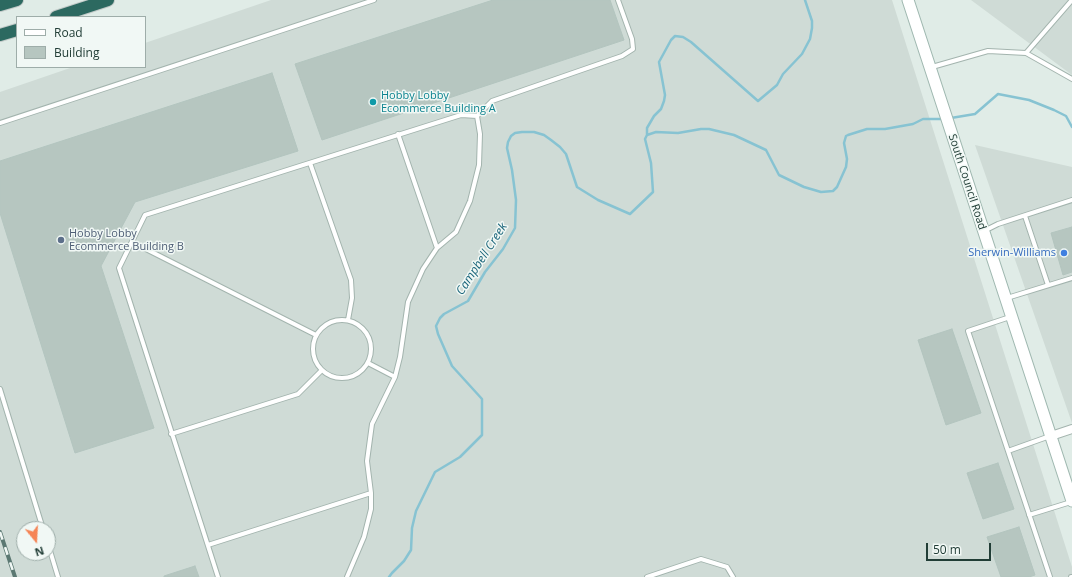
<!DOCTYPE html>
<style>
body{margin:0}
#map{position:relative;width:1072px;height:577px;overflow:hidden;background:#e0ece7;font-family:"Open Sans",sans-serif}
canvas{display:block}
.legend{position:absolute;left:16px;top:16px;width:130px;height:52px;box-sizing:border-box;background:#f1f8f5;border:1px solid #9eada9;margin:0;padding:5px 7px;list-style:none;font-size:12px;color:#213d36}
.legend li{display:flex;align-items:center;gap:8px;height:20px}
.legend b{width:20px;border:1px solid #9eada9}
.north{position:absolute;left:16px;top:521px;width:40px;height:40px;box-sizing:border-box;background:#f1f8f5;border:1px solid #9eada9;border-radius:50%;rotate:162deg;font-size:11px;font-weight:700;line-height:16px;text-align:center;color:#213d36}
.north::after{content:'';display:block;margin:auto;width:14px;height:18px;background:#f58455;clip-path:polygon(50% 0,100% 100%,50% 72%,0 100%)}
.scale{position:absolute;left:926px;top:543px;width:65px;height:18px;box-sizing:border-box;border:2px solid #213d36;border-top:0;padding-left:5px;font-size:12px;line-height:14px;white-space:nowrap;color:#213d36;-webkit-text-stroke:3px #f1f8f5;paint-order:stroke}
</style>
<div id="map">
<canvas width="1072" height="577"></canvas>
<ul class="legend">
<li><b style="height:5px;background:#fff"></b>Road</li>
<li><b style="height:11px;background:#b6c6c0"></b>Building</li>
</ul>
<div class="north">N</div>
<div class="scale">50 m</div>
</div>
<script>
const context = document.querySelector('canvas').getContext('2d');
context.lineJoin = 'round';
function fillPath(path, color) { context.fillStyle = color; context.fill(path, 'evenodd'); }
const shape = rows => new Path2D(rows.map(r => 'M' + r).join(''));
function stroke(path, color, width, dash) { context.strokeStyle = color; context.lineWidth = width; context.lineCap = dash ? 'butt' : 'round'; context.setLineDash(dash || []); context.stroke(path); }
function label(font, color, halo, rows, align = 'center') {
  context.font = font + ' "Open Sans",sans-serif'; context.lineWidth = 3; context.setLineDash([]); context.textBaseline = 'middle'; context.strokeStyle = halo; context.fillStyle = color; for (const [text, x, y, turn = 0] of rows) {
    context.save(); context.translate(x, y); context.rotate((+turn || 0) * Math.PI / 180); context.textAlign = isNaN(turn) ? turn : align; if (halo) context.strokeText(text, 0, 0); context.fillText(text, 0, 0); context.restore();
  }
}
const built = shape([
 [271,0,892,0,1072,567,1072,577,0,577,0,92,73,67,145,67,145,43],
 [24,529,48,529,48,553,24,553],
 [971,0,1072,0,1072,75],
 [975,145,1072,167,1072,423]
]);
const stream = shape([
 [951,118,975,114,998,94,1029,100,1054,110,1066,116,1072,127],
 [647,135,656,132,678,133,701,129,709,129,734,135,766,150,779,175,804,187,821,192,833,191,837,187,846,167,847,159,844,143,846,136,848,135,867,129,885,129,913,124,923,119,944,119],
 [389,577,392,573,404,561,411,550,412,528,416,511,435,472,460,457,482,435,482,399,452,366,438,334,436,326,440,318,444,314,468,301,485,272,503,249,515,228,516,200,512,170,507,148,508,142,511,136,515,133,522,132,534,132,544,135,551,140,560,147,566,154,577,187,598,200,630,214,653,192,651,163,645,139,647,135,647,128,654,116,661,109,664,101,665,95,659,62,671,40,675,36,683,37,691,42,758,101,777,85,783,74,802,54,810,39,812,28,812,21,805,0]
]);
const building = shape([
 [493,0,610,0,624,40,322,140,295,64,493,0],
 [272,73,298,151,135,202,101,266,154,428,75,453,0,213,0,161,272,73],
 [1072,227,1072,272,1063,275,1051,233,1072,227],
 [952,329,981,413,946,425,918,340,952,329],
 [998,463,1014,509,983,519,967,473,998,463],
 [1019,527,1035,575,1029,577,1001,577,987,537,1019,527],
 [195,566,199,577,164,577,164,576,195,566]
]);
const lane = shape([
 [1026,53,1072,0],
 [932,67,988,51,1026,53,1072,79],
 [0,123,374,0],
 [398,134,437,248],
 [310,163,351,280,352,298,348,320],
 [1025,216,1048,285],
 [984,231,998,224,1072,200],
 [132,242,316,335],
 [1007,298,1072,278],
 [1010,317,968,331,1050,577],
 '313 349a29 29 0 1 1 58 0a29 29 0 1 1-58 0Z',
 [368,363,395,377],
 [0,389,43,529],
 [171,434,298,394,321,371],
 [1008,451,1050,436],
 [1029,515,1071,502],
 [48,544,58,577],
 [208,545,371,493],
 [218,577,119,268,145,215,461,115,477,116],
 [347,577,364,537,371,509,371,493,367,461,372,424,395,377,400,357,408,302,423,269,437,248,456,232,470,201,479,165,480,134,477,116,492,101,622,56,633,49,632,39,618,0],
 [647,577,701,559,727,567,733,577],
 [1071,577,1072,577]
]);
const street = shape([
 [1051,436,1072,429]
]);
const secondary = shape([
 [908,0,1072,501]
]);
const highway = shape([
 [0,5,17,0],
 [56,17,108,0],
 [0,35,17,30]
]);
const rail = shape([
 [0,532,15,577]
]);
const markers = [
 [373,102,4,"#0f9aa8"],
 [61,240,4,"#5c6f8a"],
 [1064,253,4,"#3f7fe0"]
];
const cultureNames = [
 ["Hobby Lobby",381,96],
 ["Ecommerce Building A",381,109]
];
const streetNames = [
 ["South Council Road",967,182,72]
];
const serviceNames = [
 ["Hobby Lobby",69,234],
 ["Ecommerce Building B",69,247]
];
const shopNames = [
 ["Sherwin-Williams",1056,253]
];
const waterNames = [
 ["Campbell Creek",482,259,-57]
];
fillPath(built, '#cfdbd6');
stroke(stream, '#87c3d2', 2.5);
fillPath(building, '#b6c6c0');
stroke(building, '#b3c5bf', 1);
stroke(lane, '#a3b4ae', 6);
stroke(street, '#a3b4ae', 10);
stroke(secondary, '#9fb8b0', 13);
stroke(highway, '#c1c9c7', 14);
stroke(lane, '#fff', 4);
stroke(street, '#fff', 8);
stroke(secondary, '#fff', 11);
stroke(highway, '#2c6960', 12);
stroke(rail, '#5b7872', 4);
stroke(rail, '#f1f8f5', 2.5, [8]);
for (const [x, y, r, color] of markers) { const dot = new Path2D(); dot.arc(x, y, r, 0, 2 * Math.PI); context.fillStyle = color; context.fill(dot); stroke(dot, '#f1f8f5', 1.5); }
label('11px', '#0d838f', '#f1f8f5', cultureNames, 'left');
label('11px', '#213d36', '#f1f8f5', streetNames);
label('11px', '#4e5e75', '#f1f8f5', serviceNames, 'left');
label('11px', '#366cbe', '#f1f8f5', shopNames, 'right');
label('italic 12px', '#1a657a', '#f1f8f5', waterNames);
</script>
